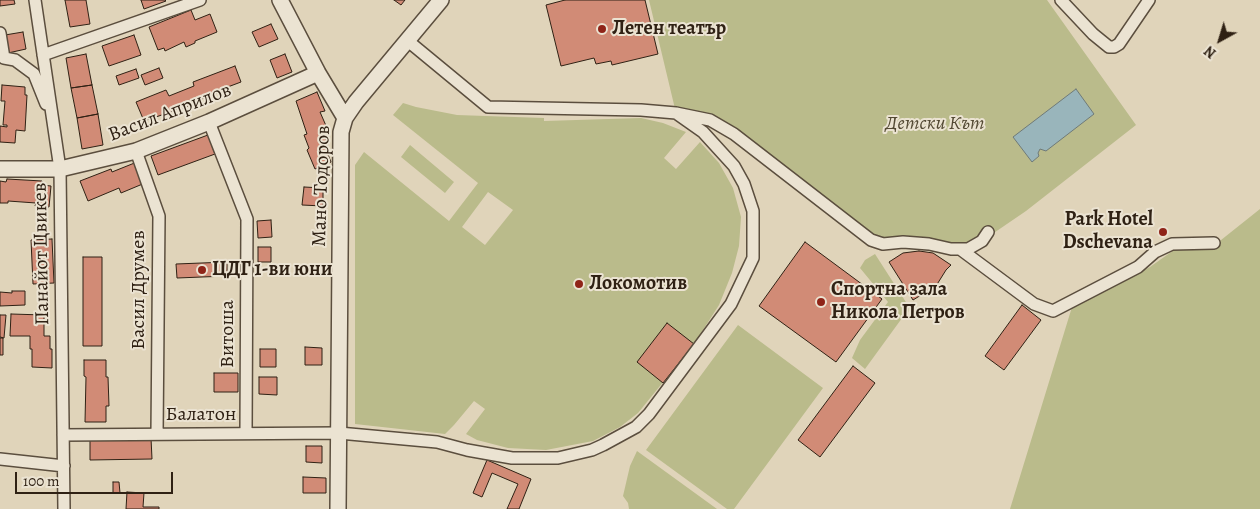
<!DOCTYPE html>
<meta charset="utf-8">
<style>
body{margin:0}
#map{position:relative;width:1260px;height:509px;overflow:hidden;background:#e0d4ba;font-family:Alegreya,serif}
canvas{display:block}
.north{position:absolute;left:1195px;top:15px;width:50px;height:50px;-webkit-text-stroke:4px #ebe3d2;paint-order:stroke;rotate:219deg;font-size:14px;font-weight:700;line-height:20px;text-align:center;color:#2f2114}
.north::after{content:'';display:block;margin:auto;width:18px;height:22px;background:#2f2114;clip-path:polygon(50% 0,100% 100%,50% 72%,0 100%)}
.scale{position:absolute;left:15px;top:472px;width:158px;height:22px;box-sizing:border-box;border:2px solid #2f2114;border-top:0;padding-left:6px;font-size:15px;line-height:18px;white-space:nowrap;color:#2f2114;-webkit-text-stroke:4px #ebe3d2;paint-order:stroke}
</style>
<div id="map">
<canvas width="1260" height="509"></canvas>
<div class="north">N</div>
<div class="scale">100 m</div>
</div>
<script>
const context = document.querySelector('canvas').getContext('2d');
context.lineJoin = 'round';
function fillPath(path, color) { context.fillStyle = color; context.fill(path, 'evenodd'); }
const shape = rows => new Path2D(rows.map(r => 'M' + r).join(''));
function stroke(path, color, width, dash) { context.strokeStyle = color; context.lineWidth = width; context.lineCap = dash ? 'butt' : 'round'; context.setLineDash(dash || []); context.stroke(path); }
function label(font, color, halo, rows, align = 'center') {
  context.font = font + ' Alegreya,serif'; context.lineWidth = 4; context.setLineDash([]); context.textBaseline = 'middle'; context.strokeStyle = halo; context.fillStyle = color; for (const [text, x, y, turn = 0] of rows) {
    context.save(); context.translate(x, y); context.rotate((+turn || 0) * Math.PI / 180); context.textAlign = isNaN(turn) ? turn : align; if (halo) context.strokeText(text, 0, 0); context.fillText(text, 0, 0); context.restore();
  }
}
const green = shape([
 [649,0,1047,0,1136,125,1026,211,982,241,951,249,883,244,734,134,676,113],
 [403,103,416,107,457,115,544,118,544,121,641,118,663,123,686,132,664,158,676,169,700,142,719,163,733,188,741,217,739,246,732,273,719,305,694,344,638,413,620,427,593,441,546,450,508,448,477,440,466,434,485,409,474,401,454,425,445,434,355,424,355,165,364,152,449,221,478,183,393,115],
 [488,192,513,210,485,245,462,227],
 [410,145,454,182,445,193,401,157],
 [1260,209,1260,509,1010,509,1072,307,1150,267,1174,250,1211,248],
 [875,254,911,310,905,314,865,369,852,358,860,340,888,302,860,268,865,260],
 [738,325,823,388,734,509,727,509,646,450],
 [637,451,717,509,629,509,628,503,623,496,630,466]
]);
const water = shape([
 [1076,89,1094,114,1046,151,1040,149,1038,153,1039,156,1032,162,1013,137,1076,89]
]);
const building = shape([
 [0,0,14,0,15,4,0,6,0,0],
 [65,0,86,0,90,24,70,27,65,0],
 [141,0,165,0,166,1,144,9,141,0],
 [394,0,405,0,401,5,394,0],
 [565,0,645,0,658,54,612,65,611,61,596,64,594,58,561,66,546,5,565,0],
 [191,10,195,20,210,14,217,32,195,41,195,43,186,47,184,42,165,51,164,48,158,50,149,27,191,10],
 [271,24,278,39,259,47,252,32,271,24],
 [23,32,26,49,8,53,5,35,23,32],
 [134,35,141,55,109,66,102,46,134,35],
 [86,54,92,85,71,88,66,58,86,54],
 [285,54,292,72,277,78,270,60,285,54],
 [235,66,241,82,225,88,226,90,199,100,200,102,144,121,136,102,166,90,169,96,194,86,193,82,235,66],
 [159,68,163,78,145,85,141,75,159,68],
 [136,69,139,78,119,85,116,76,136,69],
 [2,85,25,87,25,95,27,95,25,131,16,130,15,143,0,142,0,126,7,127,7,125,3,125,5,101,1,101,2,85],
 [92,85,98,114,77,118,71,88,92,85],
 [317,92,325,111,320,112,327,128,322,130,328,145,325,147,331,162,315,169,307,150,309,148,304,135,307,134,296,101,317,92],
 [98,114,103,145,82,149,77,118,98,114],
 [208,135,215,154,158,175,151,156,208,135],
 [137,162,145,183,121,193,119,188,88,201,80,181,111,169,112,172,137,162],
 [7,179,42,181,42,185,51,186,49,207,35,206,36,203,8,201,8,203,0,203,0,181,6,182,7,179],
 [304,187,323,188,323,206,302,205,304,187],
 [271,220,272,237,258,238,257,221,271,220],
 [52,239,54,283,33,284,31,240,52,239],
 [805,242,882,299,836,362,759,306,805,242],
 [258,247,271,247,271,262,258,262,258,247],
 [919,251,933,253,951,265,946,270,936,286,913,300,889,262,903,253,919,251],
 [83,257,102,257,102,346,83,346,83,257],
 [227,262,227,276,177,278,176,264,227,262],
 [12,291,25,291,25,305,0,306,0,292,12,293,12,291],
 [1022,305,1041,320,1004,370,985,356,1022,305],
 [11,314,44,315,44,336,50,336,50,349,52,349,52,368,32,367,32,349,30,349,30,336,10,336,11,314],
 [0,315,6,315,4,338,0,337,0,315],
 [667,323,694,344,663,383,637,362,667,323],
 [0,338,3,338,3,355,0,355,0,338],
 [305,347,322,348,322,365,305,365,305,347],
 [260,349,276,349,276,367,260,367,260,349],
 [84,360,106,360,106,377,108,377,109,406,106,406,106,422,85,422,86,377,84,376,84,360],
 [853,366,875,383,820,457,798,440,853,366],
 [214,373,238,373,238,392,214,392,214,373],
 [259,377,277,377,277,395,259,394,259,377],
 [90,438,151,438,152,459,90,460,90,438],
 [306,446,322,446,322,463,306,462,306,446],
 [487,460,531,479,519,509,507,509,518,484,492,473,482,497,473,493,487,460],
 [303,477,326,478,326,493,303,493,303,477],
 [113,482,119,482,120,493,113,493,113,482],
 [127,492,144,493,143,507,159,507,159,509,126,509,127,492]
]);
const minor = shape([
 [35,0,60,169,64,509],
 [1061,0,1093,34,1109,47,1114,47,1119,44,1149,0],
 [0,33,4,58,15,60,34,74,46,104],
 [408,41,488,107,641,110,676,113,710,120,734,134,871,240,883,244,903,242,929,244,951,249,968,249,982,241,988,232],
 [43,55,200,0],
 [209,122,247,219,246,433],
 [136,151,159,216,157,434],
 [960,249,1034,304,1053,311,1138,267,1155,252,1172,244,1214,243],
 [63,435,339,433,437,442,467,450,512,458,558,458,592,450,603,445,636,427,649,414,731,304,753,258,753,211,744,184,734,166,703,132,676,113],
 [0,459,64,466]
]);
const tertiary = shape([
 [280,0,318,73,345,118],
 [0,169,60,169,136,151,209,122,318,73],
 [338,509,341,132,345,118,356,102,441,0]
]);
const markers = [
 [602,29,5,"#8f2418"],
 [1163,232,5,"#8f2418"],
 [202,270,5,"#8f2418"],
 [579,284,5,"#8f2418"],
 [821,302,5,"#8f2418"]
];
const poiNames = [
 ["Летен театър",612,29],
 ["Park Hotel",1153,220,"right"],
 ["Dschevana",1153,243,"right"],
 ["ЦДГ 1-ви юни",212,270],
 ["Локомотив",589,284],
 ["Спортна зала",831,290],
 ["Никола Петров",831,313]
];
const streetNames = [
 ["Васил Априлов",170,113,-21],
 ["Мано Тодоров",322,186,-88],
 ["Панайот Цвикев",42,254,-91],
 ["Васил Друмев",139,290,-90],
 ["Витоша",228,334,-90],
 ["Балатон",201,415]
];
const parkNames = [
 ["Детски Кът",935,124]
];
fillPath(green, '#babb8b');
fillPath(water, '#99b5bb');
stroke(water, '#6f7a78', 1);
fillPath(building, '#d18b76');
stroke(building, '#2f2114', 1);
stroke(minor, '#5b4e3e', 14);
stroke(tertiary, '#5b4e3e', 18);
stroke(minor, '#ebe3d2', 11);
stroke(tertiary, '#ebe3d2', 15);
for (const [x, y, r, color] of markers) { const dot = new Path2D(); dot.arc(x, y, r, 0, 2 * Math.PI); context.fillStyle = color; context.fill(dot); stroke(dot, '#ebe3d2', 2); }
label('bold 20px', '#2f2114', '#ebe3d2', poiNames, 'left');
label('20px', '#2f2114', '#ebe3d2', streetNames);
label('italic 20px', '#524832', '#ebe3d2', parkNames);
</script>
